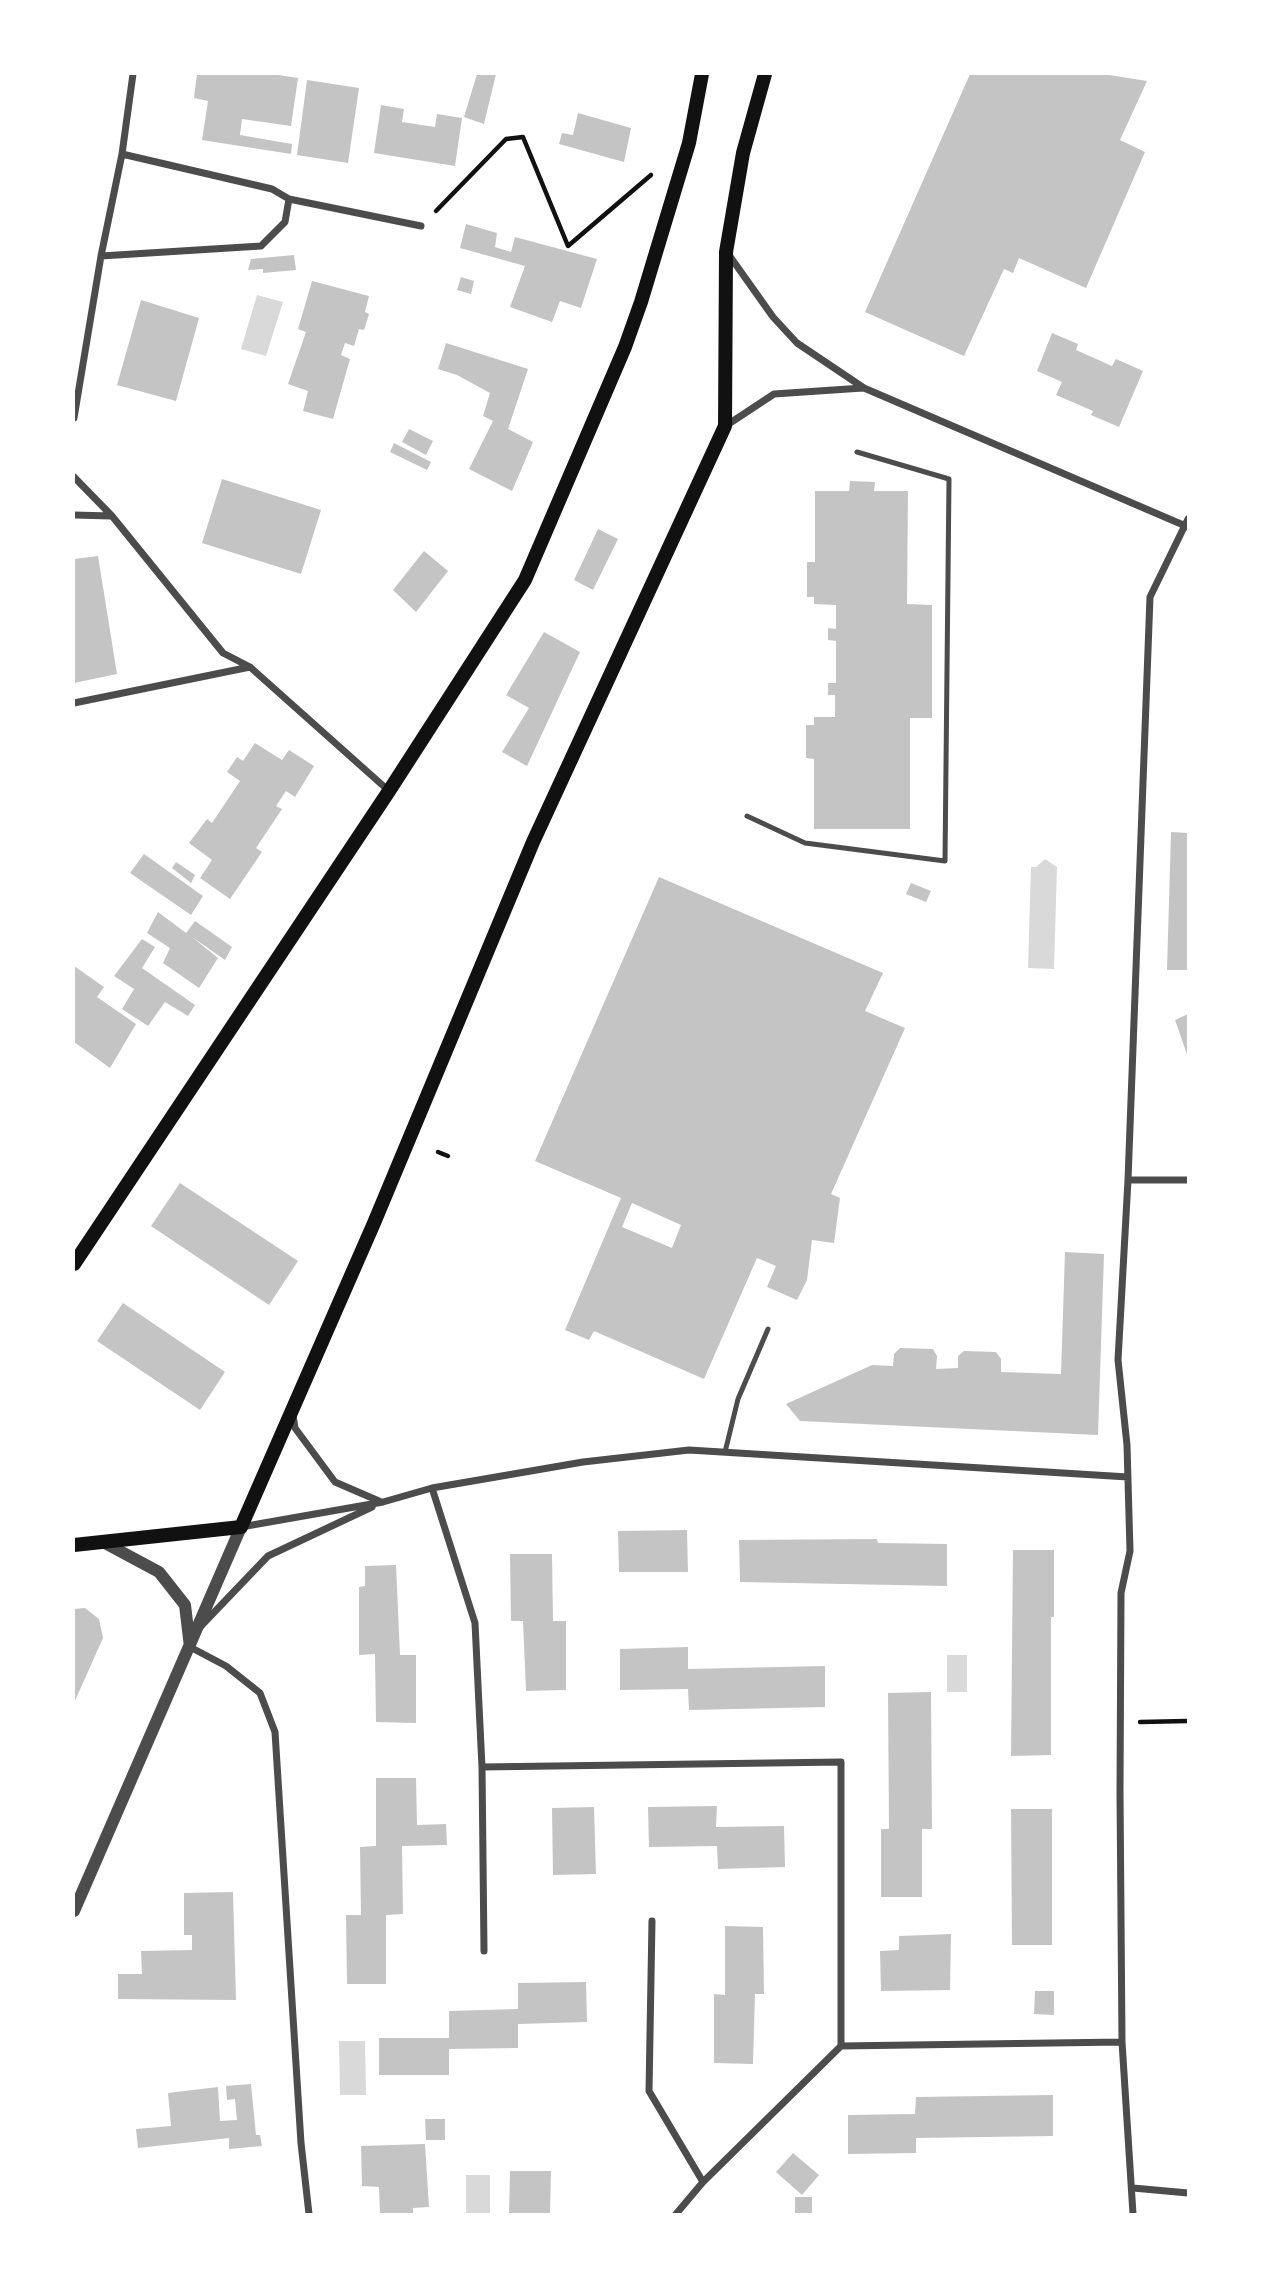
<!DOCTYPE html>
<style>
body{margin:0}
#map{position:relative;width:1262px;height:2288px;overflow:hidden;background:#fff;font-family:"Space Grotesk",sans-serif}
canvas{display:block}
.frame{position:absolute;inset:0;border:75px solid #fff;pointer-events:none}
</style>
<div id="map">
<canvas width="1262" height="2288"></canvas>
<div class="frame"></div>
</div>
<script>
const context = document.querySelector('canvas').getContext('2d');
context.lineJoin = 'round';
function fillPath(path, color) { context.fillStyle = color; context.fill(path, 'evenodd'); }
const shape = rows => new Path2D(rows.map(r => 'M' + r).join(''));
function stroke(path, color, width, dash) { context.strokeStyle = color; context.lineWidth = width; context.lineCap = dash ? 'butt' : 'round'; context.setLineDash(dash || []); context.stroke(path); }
const water = shape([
 [257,295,283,302,266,356,241,349],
 [1045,859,1057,867,1054,969,1028,968,1031,867,1036,867],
 [947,1655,967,1655,967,1692,947,1692],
 [339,2041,365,2041,366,2095,340,2095],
 [466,2175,490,2175,490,2214,466,2214]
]);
const building = shape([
 [197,74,272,74,298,78,291,126,242,119,240,135,292,144,291,154,202,140,208,101,194,98],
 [477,74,496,74,484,124,464,117],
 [970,74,1103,74,1147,81,1120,140,1145,152,1086,288,1019,258,1013,273,1004,269,964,356,865,312],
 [307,80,359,88,348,163,297,155],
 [381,105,404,109,402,122,435,127,437,114,462,118,455,166,374,153],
 [578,113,631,128,624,162,559,144,562,133,573,135],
 [466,224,497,233,495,247,511,252,515,237,597,259,581,308,560,301,552,322,510,307,525,266,460,248],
 [294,255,296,270,263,273,263,269,248,270,251,259],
 [461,277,474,281,471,294,457,290],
 [312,281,369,296,365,312,369,314,364,330,359,329,354,346,345,343,341,355,350,359,333,419,303,411,308,391,288,384,306,332,298,329],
 [141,300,199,318,176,401,117,385],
 [1052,333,1078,344,1076,350,1112,366,1116,359,1143,371,1119,427,1091,415,1093,411,1056,395,1062,382,1037,371],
 [446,343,528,369,508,429,533,442,512,491,469,469,493,421,483,416,490,393,457,375,438,369],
 [409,429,433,441,426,455,402,442],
 [394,443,431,462,427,470,390,452],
 [222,479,321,510,301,574,202,543],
 [850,481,875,482,874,491,908,491,907,604,932,605,932,718,910,718,910,829,814,829,814,759,806,758,806,725,814,725,814,717,835,717,835,695,828,695,828,683,836,683,836,641,828,640,828,628,836,629,836,605,814,604,814,597,807,597,807,562,815,562,815,491,849,491],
 [598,529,618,539,593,590,574,580],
 [424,551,448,571,416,612,393,590],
 [98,556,117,674,74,683,74,559],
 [544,632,580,652,527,766,502,752,529,708,506,695],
 [255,743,282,760,289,750,314,766,295,797,286,791,276,806,282,809,256,848,262,852,230,899,200,878,212,860,189,843,207,819,212,823,240,781,227,772,237,757,243,761],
 [1171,832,1188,833,1188,970,1167,970],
 [144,854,203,896,191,915,130,873],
 [176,862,195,875,191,883,172,868],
 [659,877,883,973,865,1011,905,1028,831,1194,840,1198,834,1243,812,1240,807,1280,797,1300,767,1287,776,1266,757,1258,704,1379,594,1331,589,1340,565,1330,621,1198,535,1161],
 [632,1203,681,1225,672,1248,622,1227],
 [911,883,931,891,926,902,906,894],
 [158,912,186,933,195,921,232,947,225,960,192,937,218,958,199,988,163,963,170,948,147,933],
 [142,939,155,947,142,968,195,1005,188,1016,165,1002,148,1026,122,1009,134,989,114,976],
 [74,966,104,987,97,997,136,1024,110,1068,74,1042],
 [1188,1014,1188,1057,1175,1020],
 [180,1183,298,1261,269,1305,151,1226],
 [1065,1252,1104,1254,1098,1435,800,1421,786,1404,872,1365,893,1366,894,1354,900,1348,933,1349,937,1356,936,1369,958,1368,958,1356,964,1351,996,1352,1001,1359,1001,1372,1061,1374],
 [123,1303,225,1372,200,1410,97,1341],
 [687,1530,688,1572,619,1572,618,1531],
 [877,1539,878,1543,947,1544,947,1586,740,1582,739,1540],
 [1013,1550,1054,1550,1054,1617,1051,1617,1051,1755,1011,1756],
 [510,1554,552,1554,553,1621,566,1621,566,1690,526,1691,523,1621,511,1621],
 [396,1565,400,1655,416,1655,416,1723,376,1722,375,1654,359,1655,359,1587,365,1586,365,1566],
 [85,1608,99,1619,103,1638,74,1703,74,1609],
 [688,1647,688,1669,825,1666,825,1707,689,1710,688,1689,620,1690,620,1649],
 [931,1692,932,1829,922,1829,922,1897,881,1897,881,1829,889,1829,888,1693],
 [376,1778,416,1778,417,1825,446,1824,447,1845,402,1846,403,1914,386,1915,386,1984,347,1984,346,1915,361,1915,360,1847,376,1846],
 [717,1806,716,1827,784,1826,785,1867,718,1869,717,1846,649,1847,648,1807],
 [594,1807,596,1874,553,1875,552,1808],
 [1011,1809,1052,1809,1052,1945,1012,1945],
 [233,1892,236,2000,118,1999,118,1974,142,1974,141,1951,192,1950,192,1935,184,1935,184,1893],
 [725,1926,763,1927,764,1994,755,1994,753,2064,714,2063,714,1994,725,1995],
 [951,1934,950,1990,881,1991,880,1951,899,1950,899,1936],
 [586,1982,587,2022,518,2024,518,2048,449,2049,449,2075,379,2075,379,2038,449,2038,449,2011,518,2009,518,1983],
 [1035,1991,1054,1991,1054,2015,1034,2014],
 [251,2084,256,2135,260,2135,262,2146,229,2149,229,2138,138,2148,136,2129,171,2126,168,2093,218,2087,220,2121,237,2120,235,2099,227,2100,226,2086],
 [1053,2095,1053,2136,916,2138,916,2153,848,2154,848,2115,915,2114,916,2097],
 [425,2119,445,2119,445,2140,426,2140],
 [425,2144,429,2207,413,2208,413,2214,380,2214,379,2187,362,2186,361,2146],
 [793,2153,819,2175,802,2195,776,2172],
 [510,2171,551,2171,550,2214,509,2214],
 [795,2197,812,2197,812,2214,795,2214]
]);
const path = shape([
 [436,211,506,139,523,137,568,246,651,175],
 [438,1152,448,1156],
 [1140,1722,1188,1721]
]);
const service = shape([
 [747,816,805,843,945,861,949,479,857,452],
 [725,1452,738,1399,768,1329]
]);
const minor = shape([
 [122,154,272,189,289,199,421,226],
 [729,255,773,317,797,343,864,388,1188,527],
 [101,256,261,246,285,222,289,199],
 [74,418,101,256,122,154,133,74],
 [727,425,774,394,863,388],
 [74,477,112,516,223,653,250,667,389,791],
 [74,515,111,516],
 [74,703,250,667],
 [1128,1180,1188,1180],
 [293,1415,295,1428,335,1482,379,1501],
 [432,1488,475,1623,482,1767,484,1951],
 [241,1527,383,1502,432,1488,583,1462,689,1450,1128,1477],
 [201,1626,268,1556,372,1507],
 [190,1647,226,1666,260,1693,275,1732,301,2143,309,2214],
 [482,1767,841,1762,841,2046],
 [652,1921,649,2091,703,2182],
 [1133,2188,1188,2193],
 [676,2214,703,2182,841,2046,1122,2042],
 [1133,2214,1122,2042,1120,1792,1121,1593,1130,1551,1127,1445,1118,1360,1128,1180,1150,597,1188,519]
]);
const tertiary = shape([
 [103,1542,159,1572,185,1605,190,1647],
 [74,1911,241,1527]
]);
const secondary = shape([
 [74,1264,389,791,525,580,625,347,641,302,689,143,702,74],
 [74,1545,241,1527,374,1223,533,842,725,426,726,252,743,153,765,74]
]);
fillPath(water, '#d9d9d9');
fillPath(building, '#c4c4c4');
stroke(path, '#111', 4.5);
stroke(service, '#4c4c4c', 5);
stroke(minor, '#4c4c4c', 7);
stroke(tertiary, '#4c4c4c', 12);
stroke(secondary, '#111', 14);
</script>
